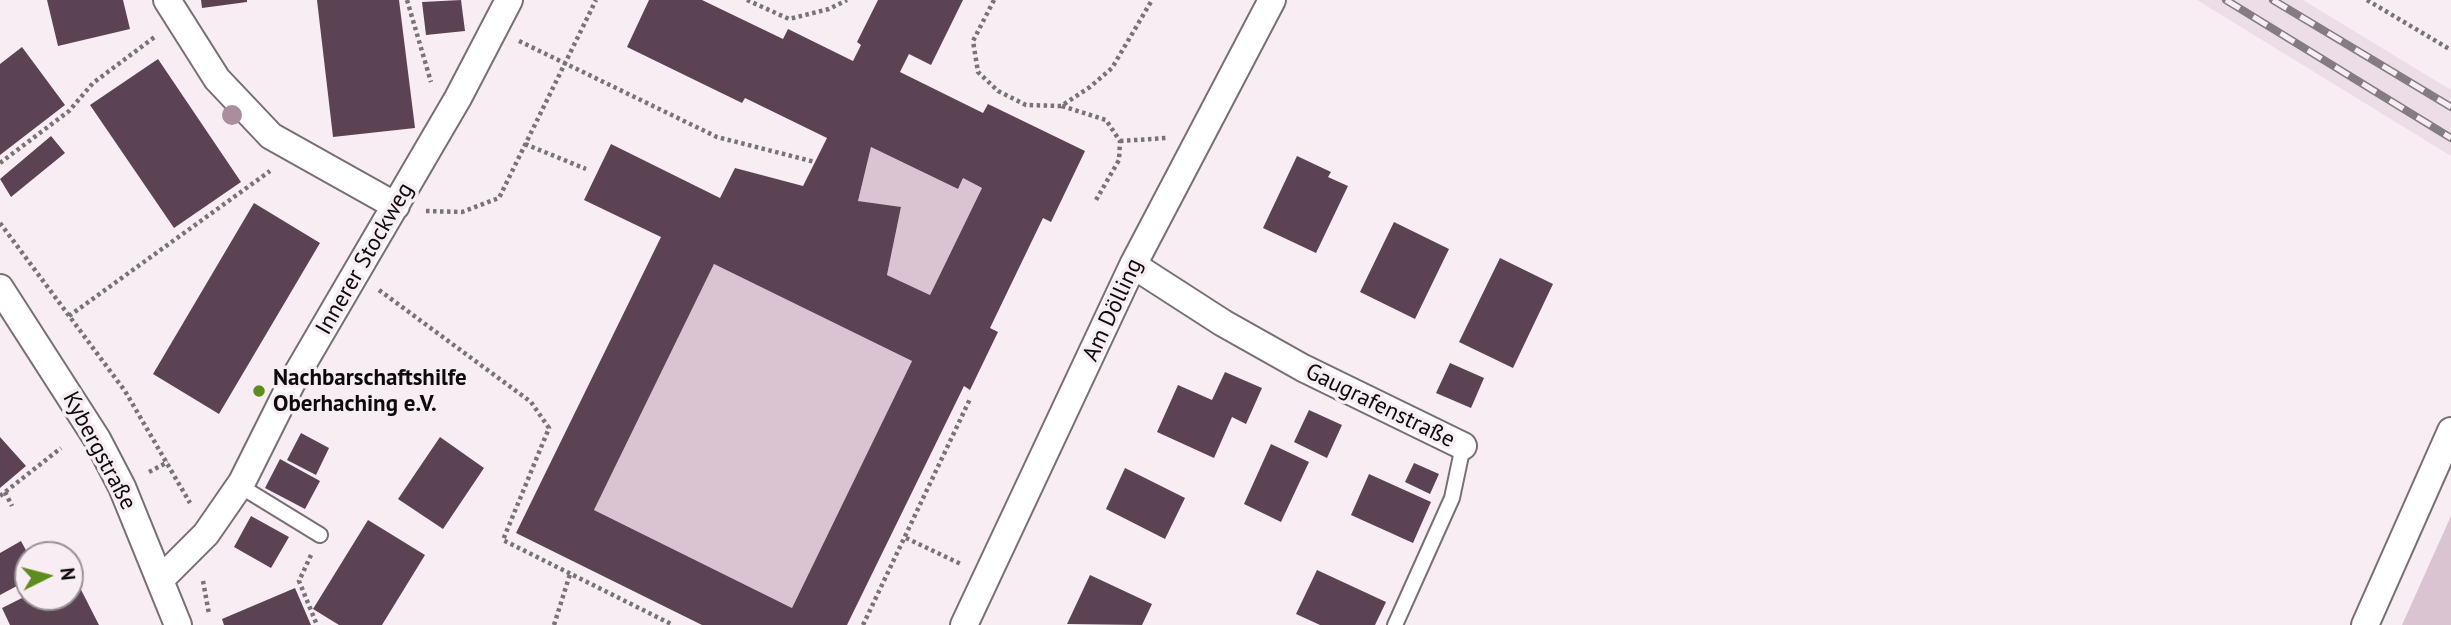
<!DOCTYPE html>
<meta charset="utf-8">
<style>
body{margin:0}
#map{position:relative;width:2451px;height:625px;overflow:hidden;background:#f7edf3;font-family:"PT Sans",sans-serif}
canvas{display:block}
.north{position:absolute;left:14px;top:541px;width:70px;height:70px;box-sizing:border-box;background:#f7edf3;border:2px solid #999297;border-radius:50%;rotate:84deg;font-size:19px;font-weight:700;line-height:28px;text-align:center;color:#0d0a0c}
.north::after{content:'';display:block;margin:auto;width:24px;height:32px;background:#5e8c1e;clip-path:polygon(50% 0,100% 100%,50% 72%,0 100%)}
</style>
<div id="map">
<canvas width="2451" height="625"></canvas>
<div class="north">N</div>
</div>
<script>
const context = document.querySelector('canvas').getContext('2d');
context.lineJoin = 'round';
function fillPath(path, color) { context.fillStyle = color; context.fill(path, 'evenodd'); }
const shape = rows => new Path2D(rows.map(r => 'M' + r).join(''));
function stroke(path, color, width, dash) { context.strokeStyle = color; context.lineWidth = width; context.lineCap = dash ? 'butt' : 'round'; context.setLineDash(dash || []); context.stroke(path); }
function label(font, color, halo, rows, align = 'center') {
  context.font = font + ' "PT Sans",sans-serif'; context.lineWidth = 7; context.setLineDash([]); context.textBaseline = 'middle'; context.strokeStyle = halo; context.fillStyle = color; for (const [text, x, y, turn = 0] of rows) {
    context.save(); context.translate(x, y); context.rotate((+turn || 0) * Math.PI / 180); context.textAlign = isNaN(turn) ? turn : align; if (halo) context.strokeText(text, 0, 0); context.fillText(text, 0, 0); context.restore();
  }
}
const built = shape([
 [2197,0,2303,0,2451,90,2451,156]
]);
const green = shape([
 [871,147,958,189,963,178,982,188,930,295,887,275,901,208,858,201],
 [714,264,912,361,792,608,594,510],
 [2451,516,2451,625,2402,625]
]);
const building = shape([
 [47,0,123,0,130,29,58,46],
 [201,0,247,0,247,2,202,8],
 [317,0,399,0,415,128,333,137],
 [461,0,465,31,426,35,422,2],
 [649,0,702,0,783,39,788,29,853,61,861,45,857,42,878,0,963,0,931,65,909,54,900,72,983,113,988,104,1085,151,1051,222,1043,218,990,328,998,332,970,390,964,386,847,625,702,625,516,533,661,237,584,200,611,144,720,198,735,168,803,186,827,138,745,98,742,103,627,47],
 [871,147,958,189,963,178,982,188,930,295,887,275,901,207,858,201],
 [714,264,912,361,792,608,594,510],
 [22,47,65,105,0,155,0,64],
 [158,59,241,182,174,228,90,105],
 [51,136,65,153,11,197,0,179],
 [1297,156,1331,172,1328,177,1348,186,1316,253,1263,228],
 [254,203,320,243,219,414,153,374],
 [1394,222,1449,249,1415,319,1360,292],
 [1500,258,1553,284,1513,368,1459,342],
 [1450,363,1484,378,1471,408,1436,393],
 [1225,372,1262,388,1246,424,1232,417,1214,458,1157,432,1178,385,1212,400],
 [1309,410,1342,425,1327,458,1294,442],
 [301,433,329,448,316,475,287,460],
 [0,437,26,466,0,488],
 [440,437,484,468,443,529,398,499],
 [1271,444,1309,462,1281,522,1244,504],
 [280,459,320,481,305,509,265,488],
 [1414,463,1439,474,1430,494,1405,482],
 [1125,468,1185,498,1165,539,1106,509],
 [1369,474,1431,502,1413,543,1351,515],
 [251,516,289,537,271,568,234,547],
 [368,520,425,555,382,625,339,625,313,609],
 [21,541,28,554,28,580,0,595,0,553],
 [1317,570,1386,602,1375,625,1320,625,1296,614],
 [72,572,99,625,10,625,2,608,28,595,70,597],
 [1090,575,1152,604,1142,625,1067,624],
 [295,588,311,625,224,625,222,619]
]);
const path = shape([
 [407,0,431,82],
 [747,0,789,19,829,9,847,0],
 [994,0,973,41,978,72,998,91,1026,105,1061,106,1090,87,1112,68,1152,0],
 [2367,0,2451,50],
 [519,41,717,137,815,162],
 [1062,106,1106,120,1120,141,1119,160,1096,200],
 [1120,141,1167,138],
 [525,144,586,169],
 [0,163,69,111,93,83,156,36],
 [426,211,462,212,499,198,596,0],
 [0,223,125,391,190,503],
 [379,290,531,402,549,428,503,540,673,625],
 [69,316,270,171],
 [149,472,168,462],
 [5,492,12,506],
 [0,496,61,448],
 [906,538,961,564],
 [311,555,299,581,317,625],
 [203,581,209,614],
 [554,625,570,574],
 [863,625,970,399]
]);
const service = shape([
 [240,486,320,535],
 [1395,625,1452,498,1463,446]
]);
const minor = shape([
 [167,0,217,79,271,136,396,206],
 [1133,265,1223,323,1303,368,1463,446],
 [0,288,97,439,122,487,178,625],
 [161,579,206,534,242,482,291,384,458,98,509,0],
 [964,625,1133,265,1272,0],
 [2365,625,2451,431]
]);
const rail = shape([
 [2226,0,2451,138],
 [2273,0,2451,107]
]);
const trees = [
 [232,115]
];
const markers = [
 [259,391,7,"#5e8c1e"]
];
const streetNames = [
 ["Innerer Stockweg",365,259,-60],
 ["Am Dölling",1113,310,-65],
 ["Gaugrafenstraße",1380,406,26],
 ["Kybergstraße",99,451,62]
];
const poiNames = [
 ["Nachbarschaftshilfe",273,378],
 ["Oberhaching e.V.",273,404]
];
fillPath(built, '#eddde7');
fillPath(green, '#dbc4d2');
fillPath(building, '#5c4353');
stroke(service, '#786f75', 18);
stroke(minor, '#786f75', 30);
stroke(path, '#797377', 4.5, [3.5, 3.5]);
stroke(service, '#fff', 14);
stroke(minor, '#fff', 26);
stroke(rail, '#837c80', 8);
stroke(rail, '#f7edf3', 5, [16]);
context.fillStyle = '#aa8ea0';
for (const [x, y] of trees) { context.beginPath(); context.arc(x, y, 10, 0, 2 * Math.PI); context.fill(); }
for (const [x, y, r, color] of markers) { const dot = new Path2D(); dot.arc(x, y, r, 0, 2 * Math.PI); context.fillStyle = color; context.fill(dot); stroke(dot, '#f7edf3', 2.5); }
label('23px', '#0d0a0c', '#f7edf3', streetNames);
label('bold 23px', '#0d0a0c', '#f7edf3', poiNames, 'left');
</script>
